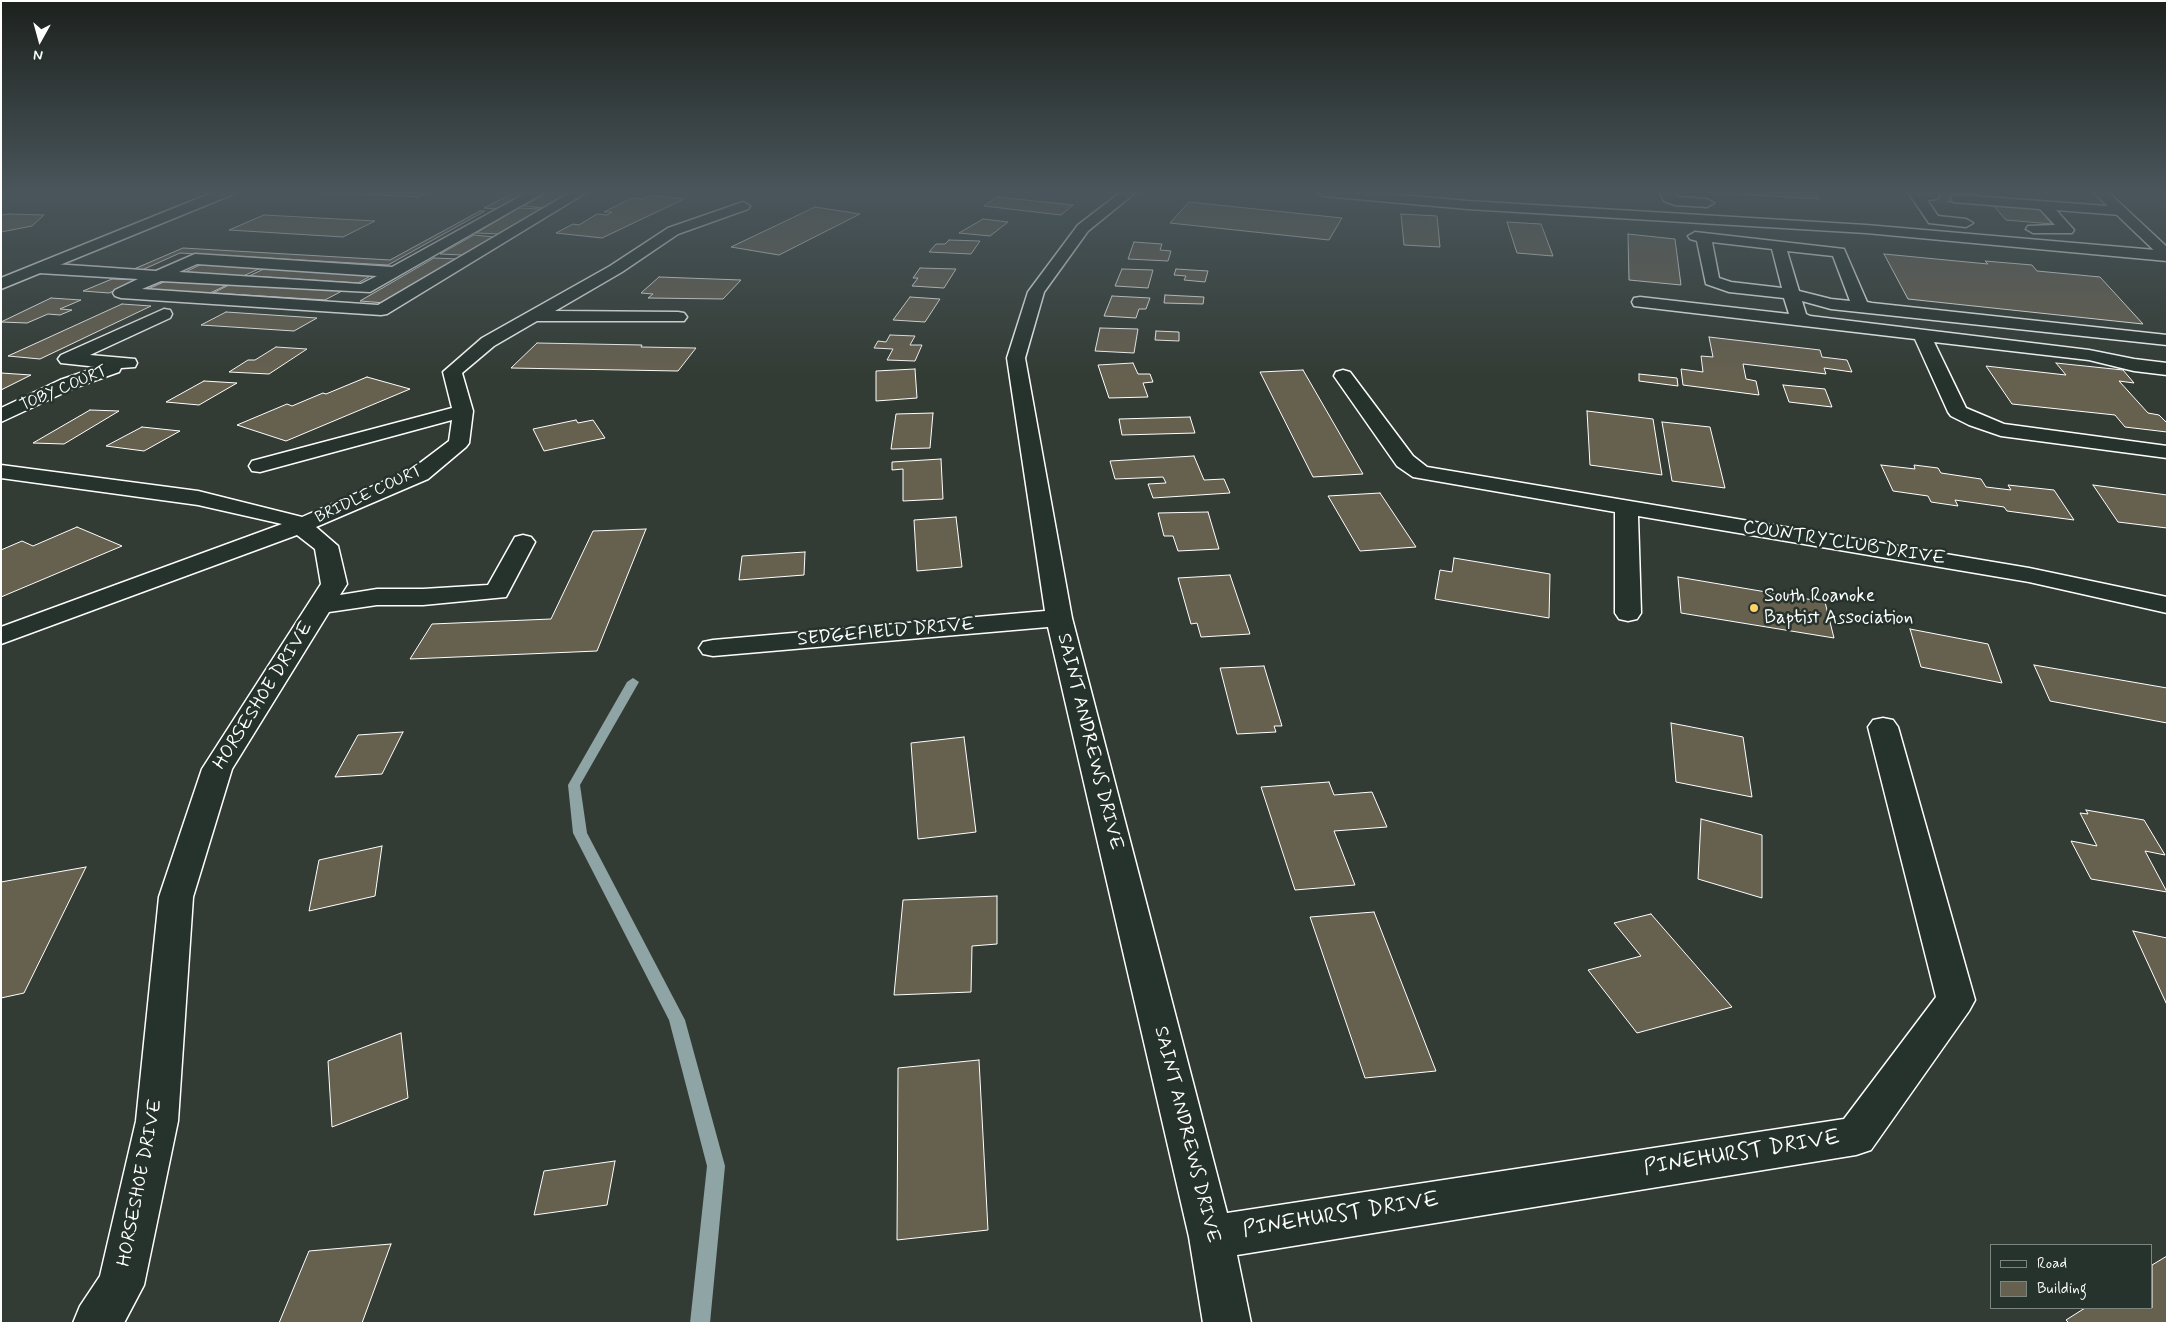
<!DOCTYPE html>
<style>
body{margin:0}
#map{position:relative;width:2168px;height:1324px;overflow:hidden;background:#333c34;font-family:Mynerve,sans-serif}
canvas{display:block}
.frame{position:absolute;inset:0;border:2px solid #fff;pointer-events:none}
.legend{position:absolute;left:1990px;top:1244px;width:162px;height:65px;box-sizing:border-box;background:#26332d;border:1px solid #7d8581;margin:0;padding:6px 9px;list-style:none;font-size:15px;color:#fff}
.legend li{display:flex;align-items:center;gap:10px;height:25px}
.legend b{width:25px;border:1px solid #7d8581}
.north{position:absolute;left:15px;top:15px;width:50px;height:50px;-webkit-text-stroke:4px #26332d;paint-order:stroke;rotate:187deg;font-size:14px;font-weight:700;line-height:20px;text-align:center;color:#fff}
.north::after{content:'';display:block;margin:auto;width:18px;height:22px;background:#fff;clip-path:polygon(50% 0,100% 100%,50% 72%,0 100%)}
</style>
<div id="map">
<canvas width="2168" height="1324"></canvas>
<div class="frame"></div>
<ul class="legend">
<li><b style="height:6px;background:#26332d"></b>Road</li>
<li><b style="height:14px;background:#66604f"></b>Building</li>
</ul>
<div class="north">N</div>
</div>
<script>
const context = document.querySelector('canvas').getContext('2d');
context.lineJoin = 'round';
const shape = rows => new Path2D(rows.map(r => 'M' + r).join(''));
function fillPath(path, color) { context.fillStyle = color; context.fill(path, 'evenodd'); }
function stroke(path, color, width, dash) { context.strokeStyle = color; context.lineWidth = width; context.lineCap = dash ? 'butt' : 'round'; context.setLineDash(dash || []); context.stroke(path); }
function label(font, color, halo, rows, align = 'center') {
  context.font = font + ' Mynerve,sans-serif'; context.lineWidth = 5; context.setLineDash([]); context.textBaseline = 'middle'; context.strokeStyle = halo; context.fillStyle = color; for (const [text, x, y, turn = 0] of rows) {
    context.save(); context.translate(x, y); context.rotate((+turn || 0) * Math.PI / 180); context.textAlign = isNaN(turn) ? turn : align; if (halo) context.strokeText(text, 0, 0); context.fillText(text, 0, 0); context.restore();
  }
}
const stream = shape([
 [633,678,639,682,580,785,587,833,685,1020,725,1166,710,1323,690,1323,707,1166,669,1020,573,833,568,785,627,682,633,678]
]);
const building = shape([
 [321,192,429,192,418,197,321,192],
 [515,192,528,192,497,209,484,208,515,192],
 [550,192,571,192,543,208,523,206,550,192],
 [1702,192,1813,192,1819,199,1702,192],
 [1913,192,1978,194,1981,198,1956,196,1961,203,1935,201,1930,193,1913,192],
 [650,195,684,199,602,238,556,233,573,224,579,225,597,214,607,215,612,212,604,212,632,198,643,199,650,195],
 [997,197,1073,205,1061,215,984,206,997,197],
 [1189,202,1342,218,1329,240,1170,223,1189,202],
 [1992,204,2038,208,2052,224,2006,220,1992,204],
 [815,207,860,214,779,255,731,247,815,207],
 [519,208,541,209,500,234,476,233,519,208],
 [480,211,485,211,388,265,180,253,142,270,134,269,183,248,390,260,480,211],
 [9,214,44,215,32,226,1,232,1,215,9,214],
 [1401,214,1437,216,1440,247,1404,245,1401,214],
 [264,215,375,221,343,237,229,230,264,215],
 [983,219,1008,222,990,236,959,233,983,219],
 [1507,222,1541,224,1553,256,1517,253,1507,222],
 [1628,234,1675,239,1681,285,1629,280,1628,234],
 [474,235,495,237,462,255,440,254,474,235],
 [949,240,980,241,971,254,929,252,936,244,945,244,949,240],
 [1134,242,1162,244,1160,250,1171,251,1168,261,1128,259,1134,242],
 [1884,254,1988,264,1985,261,2032,265,2037,271,2100,277,2143,324,1908,299,1884,254],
 [434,258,458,259,385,303,360,301,434,258],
 [202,264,261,268,243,276,183,273,202,264],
 [266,268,374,274,358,283,249,276,266,268],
 [920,268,956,269,944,288,912,286,918,278,913,278,920,268],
 [1122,269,1153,270,1148,288,1115,286,1122,269],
 [1176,269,1208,271,1205,282,1184,280,1186,276,1174,275,1176,269],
 [659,277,741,280,723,299,648,298,653,294,641,293,659,277],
 [112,279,138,280,109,293,83,291,112,279],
 [166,281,227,285,208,294,146,290,166,281],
 [231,284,342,291,325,300,213,293,231,284],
 [1165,295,1204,297,1203,304,1164,303,1165,295],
 [1112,296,1150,298,1146,309,1139,309,1136,318,1104,316,1112,296],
 [910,297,940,299,925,322,893,320,910,297],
 [51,298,81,300,60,309,72,310,60,315,48,314,27,323,1,322,51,298],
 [122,304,151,306,40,359,8,356,122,304],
 [226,312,317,318,294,331,201,325,226,312],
 [1100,328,1138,329,1134,353,1095,351,1100,328],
 [1156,331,1179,332,1179,341,1155,340,1156,331],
 [890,335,915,336,910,345,922,345,915,361,887,360,893,349,874,348,878,341,886,342,890,335],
 [1709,337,1820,350,1822,357,1847,360,1852,372,1824,368,1826,374,1743,364,1746,379,1756,381,1759,395,1683,385,1681,369,1703,372,1701,356,1713,357,1709,337],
 [537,343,642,345,641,347,696,348,678,371,511,368,537,343],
 [276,347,307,349,269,374,229,372,248,360,255,360,276,347],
 [1133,363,1138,374,1150,374,1153,382,1143,383,1148,397,1109,398,1098,365,1133,363],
 [2056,363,2123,370,2134,383,2119,381,2148,413,2159,415,2167,423,2167,432,2125,427,2115,415,2012,404,1986,366,2066,375,2056,363],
 [915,369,917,398,876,401,876,371,915,369],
 [1303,370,1363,474,1313,477,1260,372,1303,370],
 [1,373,31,375,1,390,1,373],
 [1639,374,1677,378,1678,386,1639,381,1639,374],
 [367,377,410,389,286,441,237,425,287,404,292,406,323,393,326,394,367,377],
 [204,381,237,383,199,405,166,402,204,381],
 [1783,385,1825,389,1832,407,1789,402,1783,385],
 [90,410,119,411,64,444,33,443,90,410],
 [1587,411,1653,419,1662,475,1590,465,1587,411],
 [933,413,930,448,891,449,896,414,933,413],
 [1190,417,1195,433,1122,435,1119,419,1190,417],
 [576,420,578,423,593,420,605,438,544,451,533,429,576,420],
 [1662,422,1710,427,1725,488,1672,481,1662,422],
 [142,427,180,431,144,451,106,446,142,427],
 [1194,456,1204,480,1224,479,1230,493,1153,498,1148,484,1166,483,1163,477,1115,479,1110,461,1194,456],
 [941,459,943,499,903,501,903,469,892,470,892,462,941,459],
 [1881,465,1915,469,1914,465,1938,468,1941,473,1981,479,1986,487,2011,490,2008,485,2054,490,2074,520,2007,511,2004,507,1955,500,1958,506,1931,502,1928,496,1893,491,1881,465],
 [2093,485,2167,495,2167,528,2118,522,2093,485],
 [1380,493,1416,547,1360,551,1328,496,1380,493],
 [1208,512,1219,549,1178,551,1173,536,1164,536,1158,513,1208,512],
 [956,517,962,567,917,571,914,520,956,517],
 [77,527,122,546,1,597,1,550,22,541,33,546,77,527],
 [646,529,597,651,410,659,432,624,551,619,593,531,646,529],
 [805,552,804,575,739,580,742,556,805,552],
 [1454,558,1550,574,1549,618,1435,599,1440,570,1452,572,1454,558],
 [1230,575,1250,634,1201,637,1197,623,1191,624,1178,578,1230,575],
 [1678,577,1825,602,1834,638,1681,613,1678,577],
 [1910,629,1988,644,2002,683,1921,667,1910,629],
 [2034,665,2167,688,2167,723,2050,701,2034,665],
 [1264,666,1282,726,1274,726,1276,732,1237,734,1220,668,1264,666],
 [1671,723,1743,737,1752,797,1676,782,1671,723],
 [403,732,382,774,335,777,358,735,403,732],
 [964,737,976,832,918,839,911,743,964,737],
 [1329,782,1334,795,1372,792,1387,827,1334,831,1355,885,1295,890,1261,787,1329,782],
 [2086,810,2144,820,2165,855,2145,851,2167,892,2091,879,2071,841,2097,846,2080,813,2088,814,2086,810],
 [1701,819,1762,835,1762,898,1698,879,1701,819],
 [382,846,375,896,309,911,319,860,382,846],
 [86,867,24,993,1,998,1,882,86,867],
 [997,896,997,944,972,946,971,992,894,995,903,900,997,896],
 [1374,912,1436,1071,1365,1078,1310,917,1374,912],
 [1651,914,1732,1007,1637,1033,1588,970,1641,956,1614,923,1651,914],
 [2133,931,2167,938,2167,1005,2133,931],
 [401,1033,408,1098,332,1127,328,1061,401,1033],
 [979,1060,988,1230,897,1240,898,1068,979,1060],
 [615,1161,607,1205,534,1215,544,1171,615,1161],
 [391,1244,362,1323,279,1323,309,1251,391,1244],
 [2167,1256,2167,1323,2069,1323,2066,1320,2085,1308,2152,1308,2152,1265,2167,1256]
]);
const minorTunnel = shape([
 [1932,196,1958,199]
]);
const minor = shape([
 [528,192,545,192,370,292,161,281,142,289,378,305,571,192,587,192,387,314,381,315,121,298,115,296,113,293,115,290,138,279,39,273,31,268,39,263,156,271,195,254,392,267,528,192],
 [197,264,377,276,361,284,179,272,197,264],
 [1121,192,1136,192,1088,231,1044,292,1025,358,1072,618,1227,1213,1844,1119,1936,997,1868,727,1873,720,1883,718,1893,720,1898,727,1975,1000,1969,1011,1871,1150,1856,1155,1237,1255,1251,1323,1203,1323,1189,1237,1048,627,713,656,703,654,699,648,703,642,713,640,1045,611,1007,358,1028,292,1078,225,1121,192],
 [1316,192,1368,192,1468,201,1866,225,2167,251,2167,261,1866,233,1468,209,1323,196,1316,192],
 [1660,192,1674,192,1678,197,1707,199,1714,203,1707,207,1675,205,1664,201,1660,192],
 [1913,192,1937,193,1939,196,1937,199,1927,200,1938,216,1966,219,1973,223,1966,227,1929,223,1910,195,1913,192],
 [1958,195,2121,207,2128,211,2121,215,2056,210,2074,230,2072,233,2033,233,2026,229,2028,226,2055,225,2040,209,1953,202,1951,199,1953,196,1958,195],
 [743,202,750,206,748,209,678,234,622,272,555,311,678,312,684,313,687,317,684,321,537,321,494,346,462,373,473,411,469,443,466,447,428,479,316,527,338,546,347,584,340,595,377,589,423,589,488,585,515,537,523,535,531,537,535,542,506,597,423,605,377,605,329,612,232,769,193,897,178,1121,144,1285,124,1323,73,1323,80,1306,100,1276,136,1121,159,897,202,769,321,584,315,549,297,535,1,644,1,627,282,524,198,505,1,478,1,465,198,491,302,517,412,469,449,441,452,420,260,472,252,471,249,466,252,461,452,408,443,372,482,338,610,266,668,228,743,202],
 [1695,232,1844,249,1867,302,1872,303,2167,335,2167,345,1831,309,1802,301,1806,314,1810,316,2089,350,2134,359,2167,363,2167,375,2134,371,2089,360,1934,342,1966,408,2004,424,2167,446,2167,458,2001,436,1969,425,1951,416,1948,412,1915,339,1634,306,1632,302,1634,298,1640,297,1789,314,1784,298,1729,292,1706,284,1697,241,1690,239,1688,236,1695,232],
 [1712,242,1772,249,1782,288,1731,282,1719,278,1712,242],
 [1787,251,1833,256,1850,301,1831,299,1799,291,1787,251],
 [164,309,170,310,172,314,170,318,90,355,135,359,137,363,135,367,121,368,119,372,74,388,1,422,1,408,60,380,98,367,61,363,58,359,61,355,164,309],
 [1343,370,1350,372,1413,456,1427,467,2029,568,2167,597,2167,613,2029,582,1638,516,1641,613,1637,619,1628,621,1619,619,1615,613,1615,512,1413,477,1397,466,1334,376,1336,372,1343,370]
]);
const major = shape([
 [214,192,233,192,231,195,1,289,1,278,214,192],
 [2093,192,2108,192,2167,247,2167,259,2162,258,2093,192]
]);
const markers = [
 [1754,608,5,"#ffd166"]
];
const farStreetnames = [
 ["TOBY COURT",64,389,-23],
 ["BRIDLE COURT",369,495,-25]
];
const streetNames = [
 ["COUNTRY CLUB DRIVE",1844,544,9],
 ["SEDGEFIELD DRIVE",886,633,-5],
 ["HORSESHOE DRIVE",264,696,-58],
 ["SAINT ANDREWS DRIVE",1089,742,76],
 ["SAINT ANDREWS DRIVE",1186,1135,76],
 ["HORSESHOE DRIVE",141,1183,-79]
];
const poiNames = [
 ["South Roanoke",1764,597],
 ["Baptist Association",1764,619]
];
const nearStreetnames = [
 ["PINEHURST DRIVE",1742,1154,-9],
 ["PINEHURST DRIVE",1341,1216,-9]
];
fillPath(stream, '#8fa4a5');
fillPath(building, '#66604f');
stroke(building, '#fff', 1);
stroke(minorTunnel, '#475048', 15, [15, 8]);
stroke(minor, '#fff', 3);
stroke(major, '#fff', 3);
fillPath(minor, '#26332d');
fillPath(major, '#26332d');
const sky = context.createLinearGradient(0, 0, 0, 377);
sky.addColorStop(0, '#1c211d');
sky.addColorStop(0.51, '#4a565c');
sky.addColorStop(1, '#4a565c00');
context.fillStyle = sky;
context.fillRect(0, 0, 2168, 377);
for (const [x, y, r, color] of markers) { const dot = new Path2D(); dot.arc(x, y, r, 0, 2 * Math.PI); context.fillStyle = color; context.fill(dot); stroke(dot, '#26332d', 2); }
label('16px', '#fff', '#26332d', farStreetnames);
label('19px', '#fff', '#26332d', streetNames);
label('19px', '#fff', '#26332d', poiNames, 'left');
label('22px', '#fff', '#26332d', nearStreetnames);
</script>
